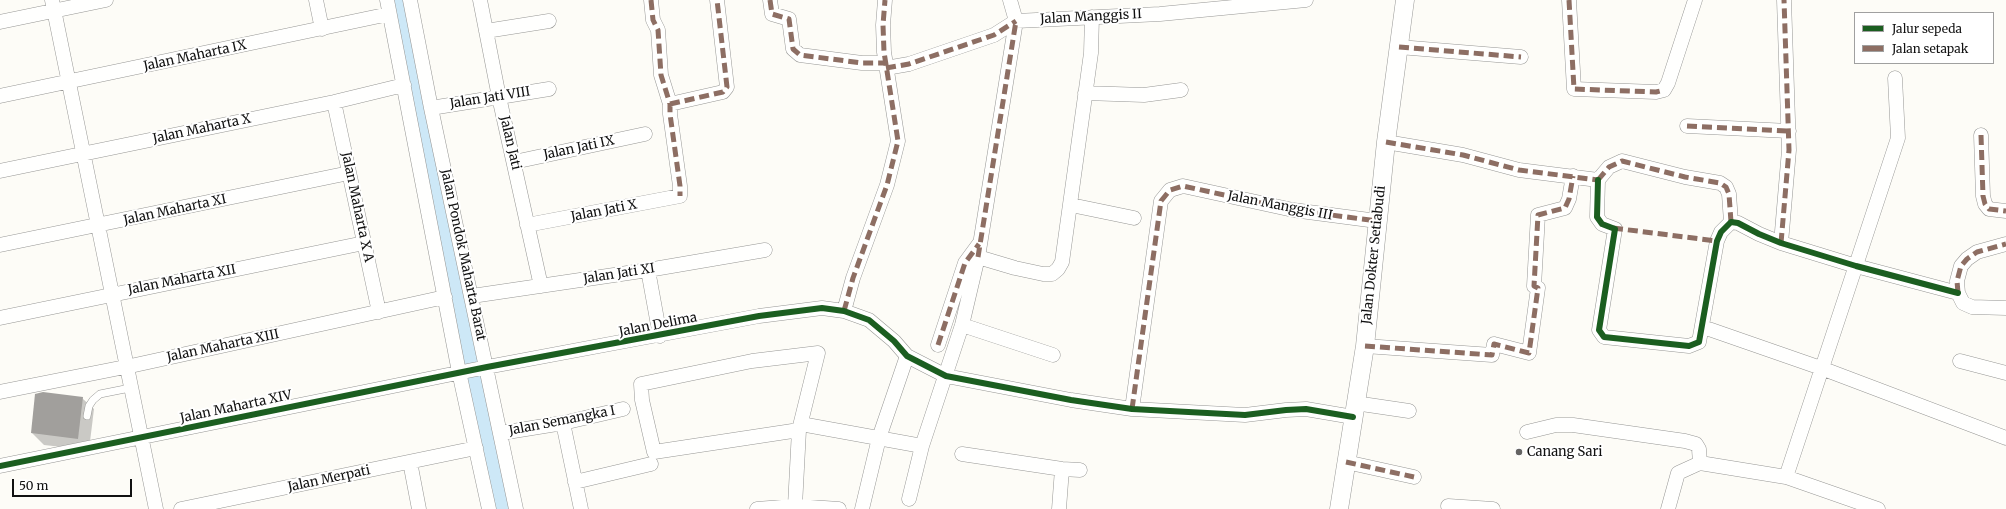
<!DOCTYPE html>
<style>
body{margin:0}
#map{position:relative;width:2006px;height:509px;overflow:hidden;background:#fdfcf7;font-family:Merriweather,serif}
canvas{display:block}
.legend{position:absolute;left:1854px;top:12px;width:140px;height:52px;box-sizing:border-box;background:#fff;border:1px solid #a0a0a0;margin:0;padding:5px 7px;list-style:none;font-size:12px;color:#111}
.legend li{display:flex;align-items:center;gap:8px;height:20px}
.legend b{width:20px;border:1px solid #a0a0a0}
.scale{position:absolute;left:12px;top:479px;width:120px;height:18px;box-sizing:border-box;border:2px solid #111;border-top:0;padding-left:5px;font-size:12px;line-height:14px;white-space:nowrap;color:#111;-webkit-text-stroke:3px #fff;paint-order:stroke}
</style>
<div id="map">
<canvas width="2006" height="509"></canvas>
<ul class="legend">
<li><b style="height:5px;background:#1b5e20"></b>Jalur sepeda</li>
<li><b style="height:5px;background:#8d6e63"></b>Jalan setapak</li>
</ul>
<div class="scale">50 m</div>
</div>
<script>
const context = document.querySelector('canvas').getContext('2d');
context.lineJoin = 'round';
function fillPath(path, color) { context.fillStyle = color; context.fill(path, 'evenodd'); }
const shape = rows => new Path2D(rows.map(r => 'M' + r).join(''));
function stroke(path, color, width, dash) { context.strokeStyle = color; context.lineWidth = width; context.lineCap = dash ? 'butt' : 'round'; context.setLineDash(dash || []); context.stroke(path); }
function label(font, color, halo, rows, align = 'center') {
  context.font = font + ' Merriweather,serif'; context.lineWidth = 4; context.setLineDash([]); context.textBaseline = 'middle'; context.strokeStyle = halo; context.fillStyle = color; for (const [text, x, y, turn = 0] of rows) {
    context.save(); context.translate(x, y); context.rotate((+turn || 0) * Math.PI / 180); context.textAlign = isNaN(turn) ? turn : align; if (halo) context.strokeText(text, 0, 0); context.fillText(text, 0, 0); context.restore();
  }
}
const shadow = shape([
 [36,394,82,398,94,409,89,450,44,445,32,433]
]);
const river = shape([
 [396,0,499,509]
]);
const building = shape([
 [43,392,83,397,78,439,31,433,35,394]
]);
const service = shape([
 [87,416,89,406,93,400,100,394,130,388]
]);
const minor = shape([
 [52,0,156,509],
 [316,0,322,29],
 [387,0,459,372,489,509],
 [410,0,431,108,516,509],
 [480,0,499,97,541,286],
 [770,0,772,14,789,19,793,49,800,55,862,63,885,63],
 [1569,0,1574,89,1656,92,1664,90,1668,83,1695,0],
 [0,22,106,0],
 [486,31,549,21],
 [1399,47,1521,57],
 [886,68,909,64,994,35,1016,21,1160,14,1306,0],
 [1085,93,1144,95,1181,90],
 [0,96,389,14],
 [334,102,379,312],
 [670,104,723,92,727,87,717,0],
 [431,108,549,89],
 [1687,126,1789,131],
 [1981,135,1983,196,1985,204,1989,209,2006,211],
 [1386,142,1463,155,1519,170,1598,180],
 [514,162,645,134],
 [0,171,334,102,404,85],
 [1598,180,1597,217,1602,224,1615,229,1599,330,1604,337,1689,346,1699,342,1717,241,1721,232,1731,222,1738,223,1759,234,1781,243,1856,266,1958,293],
 [1598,180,1609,167,1622,161,1685,177,1720,183,1726,187,1729,194,1731,222],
 [1071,205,1134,218],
 [527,225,680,196,680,186,670,114,670,104,661,75,658,30,653,20,651,0],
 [1781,243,1789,150,1784,0],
 [2006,244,1977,252,1967,259,1961,266,1957,281,1958,293,1963,303,1972,307,2006,308],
 [0,245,349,173],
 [978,257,1015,268,1043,274,1052,274,1058,269,1062,262,1091,53,1092,17],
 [648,270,660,336],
 [472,296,648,270,765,250],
 [844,311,853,278,887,185,898,141,884,52,883,25,885,0],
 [0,318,364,243],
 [962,325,1053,355],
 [1703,327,1821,368,2006,438],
 [938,345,965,263,979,244],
 [1365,346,1492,355,1494,344,1529,353,1538,288,1534,286,1538,215,1565,208,1569,199,1573,176],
 [1960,361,2006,373],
 [0,392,135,365,445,297],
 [1355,403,1409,411],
 [1132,409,1161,201,1170,190,1183,186,1293,210,1377,221],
 [563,423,581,509],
 [801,424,922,446],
 [1527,432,1556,425,1573,425,1685,441,1696,444,1699,449,1700,463],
 [501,433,563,423,623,409],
 [962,454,1062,469,1080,470],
 [410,462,419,509],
 [1346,462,1414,477],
 [0,466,487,367,759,316,822,308,844,311,869,320,894,341,907,356,946,376,1071,400,1132,409,1245,415,1286,410,1306,409,1353,417],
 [1786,477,1898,138,1895,78],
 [575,482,651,464],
 [909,499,922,446,962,325,978,257,1016,21,1010,0],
 [795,506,799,430,818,353,752,361,641,384,642,400,654,452,799,430],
 [1448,506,1493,509],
 [181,509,476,448],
 [757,509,795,506,839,509],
 [862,509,879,438,907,356],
 [1059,509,1062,469],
 [1668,509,1678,473,1700,463,1786,477,1878,509]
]);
const tertiary = shape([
 [1339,509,1365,346,1386,142,1405,0]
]);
const quiet = shape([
 [651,0,653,20,658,30,661,75,670,104,670,114,680,186,680,196],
 [770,0,772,14,789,19,793,49,800,55,862,63,885,63],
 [1569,0,1574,89,1656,92,1664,90],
 [1399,47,1521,57],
 [886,68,909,64,994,35,1016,21],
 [670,104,723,92,727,87,717,0],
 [1687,126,1789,131],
 [1981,135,1983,196,1985,204,1989,209,2006,211],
 [1386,142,1463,155,1519,170,1598,180],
 [1598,180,1609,167,1622,161,1685,177,1720,183,1726,187,1729,194,1731,222],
 [1613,228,1717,241],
 [1781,243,1789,150,1784,0],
 [978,257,1016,21],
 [1958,293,1957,281,1961,266,1967,259,1977,252,2006,244],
 [844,311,853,278,887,185,898,141,884,52,883,25,885,0],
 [938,345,965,263,979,244],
 [1365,346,1492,355,1494,344,1529,353,1538,288,1534,286,1538,215,1565,208,1569,199,1573,176],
 [1132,409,1161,201,1170,190,1183,186,1293,210,1377,221],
 [1346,462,1414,477]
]);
const cycleway = shape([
 [1598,180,1597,217,1602,224,1615,229,1599,330,1604,337,1689,346,1699,342,1717,241,1721,232,1731,222,1738,223,1759,234,1781,243,1856,266,1958,293],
 [0,466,487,367,759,316,822,308,844,311,869,320,894,341,907,356,946,376,1071,400,1132,409,1245,415,1286,410,1306,409,1353,417]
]);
const markers = [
 [1519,452,4,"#646362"]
];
const streetNames = [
 ["Jalan Manggis II",1091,17,-3],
 ["Jalan Maharta IX",195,56,-12],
 ["Jalan Jati VIII",490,98,-9],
 ["Jalan Maharta X",202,129,-12],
 ["Jalan Jati",510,143,77],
 ["Jalan Jati IX",579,148,-12],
 ["Jalan Manggis III",1280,206,11],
 ["Jalan Maharta X A",357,207,78],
 ["Jalan Maharta XI",175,210,-12],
 ["Jalan Jati X",604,211,-11],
 ["Jalan Pondok Maharta Barat",463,255,78],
 ["Jalan Dokter Setiabudi",1374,255,-84],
 ["Jalan Jati XI",619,274,-9],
 ["Jalan Maharta XII",182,280,-11],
 ["Jalan Delima",658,325,-11],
 ["Jalan Maharta XIII",223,346,-12],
 ["Jalan Maharta XIV",236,407,-12],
 ["Jalan Semangka I",562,421,-11],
 ["Jalan Merpati",329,479,-12]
];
const poiNames = [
 ["Canang Sari",1527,452]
];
fillPath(shadow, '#0003');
stroke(river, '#cde8f7', 29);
fillPath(building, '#a19f9c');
stroke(service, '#979795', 8);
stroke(minor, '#979795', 15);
stroke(tertiary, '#979795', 19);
stroke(service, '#fffffe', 7);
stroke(minor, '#fffffe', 14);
stroke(tertiary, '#fffffe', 18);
stroke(quiet, '#8d6e63', 5, [10, 5]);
stroke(cycleway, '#1b5e20', 6);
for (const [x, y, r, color] of markers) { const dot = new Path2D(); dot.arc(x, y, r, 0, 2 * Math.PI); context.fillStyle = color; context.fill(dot); stroke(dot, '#fff', 1.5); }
label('13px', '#111', '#fff', streetNames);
label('13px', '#111', '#fff', poiNames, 'left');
</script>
